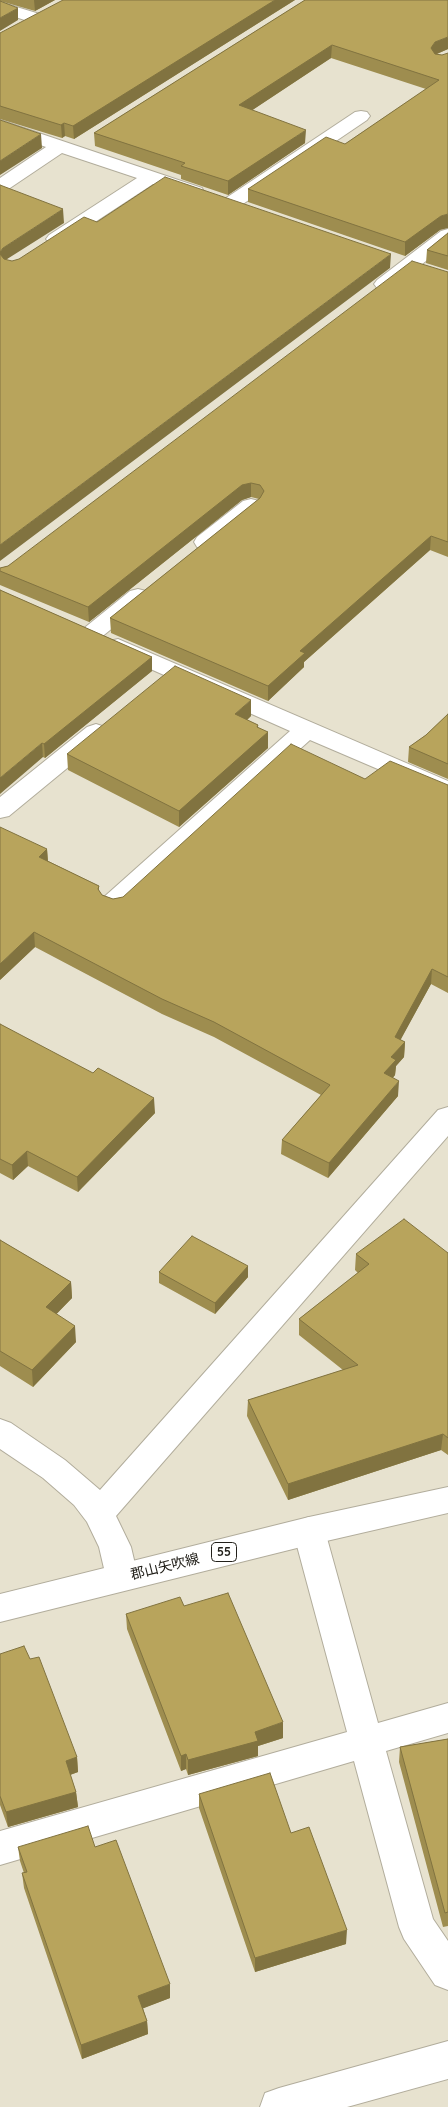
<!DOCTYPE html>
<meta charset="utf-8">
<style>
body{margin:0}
canvas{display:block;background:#e7e2cf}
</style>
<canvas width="448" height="2107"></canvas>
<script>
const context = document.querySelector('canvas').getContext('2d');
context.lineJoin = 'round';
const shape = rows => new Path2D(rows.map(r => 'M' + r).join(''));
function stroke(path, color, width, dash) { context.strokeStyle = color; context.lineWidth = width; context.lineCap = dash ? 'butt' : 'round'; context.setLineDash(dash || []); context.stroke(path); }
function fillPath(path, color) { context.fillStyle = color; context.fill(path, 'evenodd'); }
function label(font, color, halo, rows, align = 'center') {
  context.font = font + ' Quicksand,"Noto Sans JP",sans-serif'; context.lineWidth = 4; context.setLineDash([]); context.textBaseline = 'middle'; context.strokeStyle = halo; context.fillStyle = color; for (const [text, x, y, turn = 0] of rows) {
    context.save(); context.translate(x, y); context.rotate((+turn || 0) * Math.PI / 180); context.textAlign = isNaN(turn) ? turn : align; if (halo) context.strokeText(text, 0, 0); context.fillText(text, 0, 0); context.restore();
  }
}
const street = shape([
 [0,2,43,15,45,19,43,23,37,24,0,12,0,2],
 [361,111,367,112,370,116,367,120,237,208,230,210,223,208,221,204,223,200,355,112,361,111],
 [0,120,202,188,204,192,202,196,195,198,153,184,63,243,56,245,49,243,46,239,49,235,137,178,62,153,7,190,0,192,0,178,46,147,0,131,0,120],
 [448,229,448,244,391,288,384,290,377,288,374,284,377,280,441,231,448,229],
 [251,499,259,501,262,506,259,511,213,547,205,549,197,547,194,542,197,537,243,501,251,499],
 [138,589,146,591,149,596,146,601,99,639,91,641,83,639,79,634,83,629,130,591,138,589],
 [118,639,448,781,448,799,310,740,122,909,113,912,104,909,100,903,104,897,290,731,110,651,106,646,110,641,118,639],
 [96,724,105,727,108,732,105,737,9,816,0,818,0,797,87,727,96,724],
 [309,1517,320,1521,325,1531,378,1723,448,1703,448,1733,386,1751,433,1919,448,1941,448,1990,435,1985,404,1939,399,1927,354,1761,0,1865,0,1831,347,1732,293,1531,298,1521,309,1517],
 [448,2041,448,2079,347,2107,260,2107,265,2093,279,2088,448,2041]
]);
const secondary = shape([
 [448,1107,448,1136,116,1516,131,1547,138,1577,134,1587,122,1591,110,1587,106,1577,99,1547,87,1522,74,1505,43,1478,0,1449,0,1419,11,1423,65,1460,100,1490,438,1110,448,1107]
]);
const primary = shape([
 [448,1487,448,1513,309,1545,0,1622,0,1594,309,1517,448,1487]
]);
const wall = shape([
 [0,0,55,0,35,11,0,1],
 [295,0,74,139,65,136,62,138,0,119,0,33],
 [305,0,448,49,437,54,442,55,440,230,405,256,248,202,248,189,345,144,426,89,331,58,252,110,305,143,228,195,181,179,181,175,95,146,94,133],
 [448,233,448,270,426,263,427,250],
 [448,272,448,557,430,550,304,662,304,667,268,701,111,633,110,618,259,499,251,497,242,500,89,622,0,585,0,568,8,566],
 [0,590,152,657,152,671,45,758,43,757],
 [448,714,448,779,408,762,409,747,426,735],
 [251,716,247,720,258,725,258,728,268,732,268,748,179,827,68,770,67,754],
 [365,779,448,785,448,993,431,984,400,1040,405,1042,404,1057,396,1066,395,1075,393,1078,398,1096,328,1178,281,1154,282,1140,321,1095,214,1037,162,1014,35,947,0,980,47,849,48,861,99,886,99,891,102,895,113,899,123,897],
 [0,1024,155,1113,78,1192,28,1166,13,1180,0,1173],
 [0,1240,71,1282,72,1298,56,1314,76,1342,33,1387,0,1366],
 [448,1253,448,1455,441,1450,288,1500,247,1416,248,1400,343,1370,299,1335,299,1319,358,1273,355,1270,356,1254],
 [248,1266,248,1277,215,1314,159,1283,159,1272],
 [184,1606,283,1738,258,1746,258,1756,188,1775,186,1769,181,1771,127,1629,126,1614],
 [0,1654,77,1757,78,1772,70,1775,76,1792,78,1807,8,1827,0,1805],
 [448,1739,448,1926,443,1927,399,1762,400,1747],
 [199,1794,291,1833,346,1944,255,1972,199,1808],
 [18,1847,95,1847,170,1998,143,2008,147,2021,148,2034,82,2059,24,1888,22,1873,24,1873,20,1861]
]);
const shadedWall = shape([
 [34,0,55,0,35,11],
 [275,0,295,0,74,139,73,126],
 [18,8,18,20,0,31,0,18],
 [448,37,448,49,434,55,431,48,435,42],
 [332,45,331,58,239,119,239,105],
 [64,123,65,136,62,138,61,125],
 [306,130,305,143,228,195,228,181],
 [41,134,42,148,0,175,0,161],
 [63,209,64,223,4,261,0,267,0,252,3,248],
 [448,214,448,228,440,230,405,256,405,242,441,216],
 [391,254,390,268,0,561,0,545],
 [251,483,251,497,242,500,89,622,88,607,242,485],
 [431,536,430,550,304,662,304,667,268,701,268,686,300,651],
 [152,657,152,671,45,758,44,744],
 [251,700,251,716,235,731,235,714],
 [258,725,258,741,268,732,268,748,179,827,179,811],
 [42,743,43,757,0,794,0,778],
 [47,849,48,864,39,857],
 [34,932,35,947,0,980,0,964],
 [432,969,431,984,394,1052,395,1037],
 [405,1042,404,1057,396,1066,395,1075,383,1088,384,1073,391,1057],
 [399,1081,398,1096,328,1178,329,1163],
 [154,1098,155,1113,78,1192,77,1177],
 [27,1151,28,1166,13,1180,12,1165],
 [248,1266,248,1277,215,1314,215,1303],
 [71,1282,72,1298,47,1324,46,1307],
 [75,1326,76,1342,33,1387,32,1370],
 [443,1434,441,1450,288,1500,288,1484],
 [283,1722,283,1738,258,1746,258,1756,188,1775,188,1760,255,1732],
 [186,1754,186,1769,181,1771,181,1756],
 [77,1757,78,1772,67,1776,66,1761],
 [76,1792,78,1807,8,1827,6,1812],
 [347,1930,346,1944,255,1972,255,1958],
 [170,1984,170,1998,139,2010,138,1996],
 [147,2021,148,2034,82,2059,81,2045]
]);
const building = shape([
 [63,0,275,0,73,126,64,123,61,125,0,106,0,33,63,0],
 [305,0,448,0,448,37,435,42,431,48,435,54,442,55,448,53,448,214,441,216,405,242,248,189,326,137,345,144,439,80,332,45,239,105,306,130,228,181,181,166,185,163,94,133,305,0],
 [0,1,18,8,0,18,0,1],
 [0,120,41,134,0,161,0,120],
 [165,177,391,254,0,545,0,254,4,259,12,261,19,259,84,217,97,222,165,177],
 [0,185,63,209,3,248,0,252,0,185],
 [448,233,448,256,427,250,448,233],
 [412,261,448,272,448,542,431,536,300,651,305,653,268,686,110,618,260,498,264,491,260,485,251,483,242,485,88,607,0,571,0,568,8,566,412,261],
 [0,590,152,657,44,744,42,743,0,778,0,590],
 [175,666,251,700,235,714,258,725,257,727,268,732,179,811,67,754,175,666],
 [448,714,448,764,409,747,426,735,448,714],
 [291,744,365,779,390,761,448,785,448,977,432,969,395,1037,405,1042,391,1057,396,1060,384,1073,399,1081,329,1163,282,1140,330,1085,214,1022,162,999,34,932,0,964,0,827,47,849,39,857,99,886,98,889,102,895,113,899,123,897,291,744],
 [0,1024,93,1073,98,1068,154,1098,77,1177,27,1151,12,1165,0,1159,0,1024],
 [404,1219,448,1253,448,1438,443,1434,288,1484,248,1400,358,1365,299,1319,369,1264,356,1254,404,1219],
 [192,1236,248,1266,215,1303,159,1272,192,1236],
 [0,1240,71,1282,46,1307,75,1326,32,1370,0,1351,0,1240],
 [228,1593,283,1722,255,1732,258,1741,188,1760,186,1754,181,1756,126,1614,180,1597,184,1606,228,1593],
 [24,1646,30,1659,39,1657,77,1757,66,1761,76,1792,6,1812,0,1796,0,1654,24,1646],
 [448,1739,448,1912,445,1913,400,1747,448,1739],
 [270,1773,291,1833,309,1827,347,1930,255,1958,199,1794,270,1773],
 [88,1826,95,1847,116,1840,170,1984,138,1996,147,2021,81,2045,22,1873,27,1872,18,1847,88,1826]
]);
const shields = [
 [224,1552,25]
];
const shieldNames = [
 ["55",224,1552]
];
const streetNames = [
 ["郡山矢吹線",165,1567,-14]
];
stroke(street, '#b2ad9c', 2);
stroke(secondary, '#b2ad9c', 2);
stroke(primary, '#b2ad9c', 2);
fillPath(street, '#fff');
fillPath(secondary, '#fff');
fillPath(primary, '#fff');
fillPath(wall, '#9e8d4f');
fillPath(shadedWall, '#817340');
fillPath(building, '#b8a45c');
stroke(building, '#817340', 1);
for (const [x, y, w] of shields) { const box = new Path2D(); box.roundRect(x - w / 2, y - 9.5, w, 19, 4); context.fillStyle = '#fff'; context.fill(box); stroke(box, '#22201a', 1); }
label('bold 12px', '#22201a', null, shieldNames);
label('14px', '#22201a', '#fff', streetNames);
</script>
